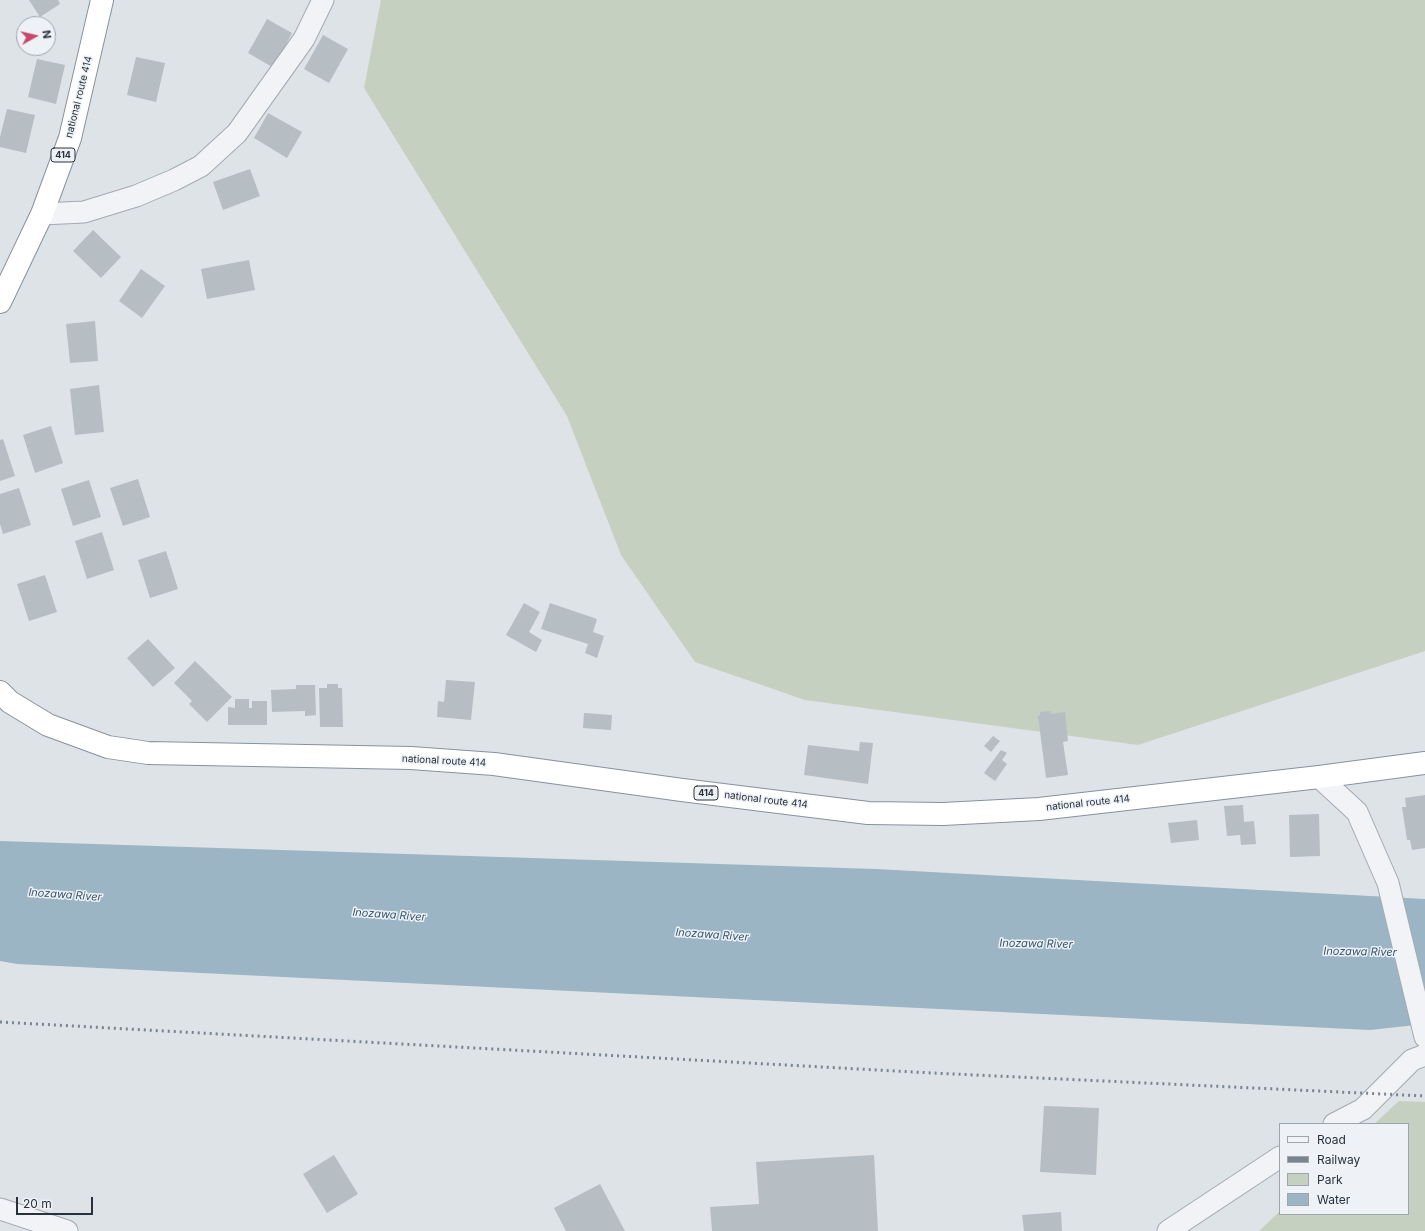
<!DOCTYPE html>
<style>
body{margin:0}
#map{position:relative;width:1425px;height:1231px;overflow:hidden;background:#dee3e7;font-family:Inter,sans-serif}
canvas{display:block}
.legend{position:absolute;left:1279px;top:1123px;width:130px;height:92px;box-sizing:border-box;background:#eef1f5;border:1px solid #9fa5ab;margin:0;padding:5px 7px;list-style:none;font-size:12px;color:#28323d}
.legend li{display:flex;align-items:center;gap:8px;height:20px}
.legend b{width:20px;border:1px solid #9fa5ab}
.north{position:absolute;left:16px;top:16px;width:40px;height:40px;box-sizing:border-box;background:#eef1f5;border:1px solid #9fa5ab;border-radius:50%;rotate:82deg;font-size:11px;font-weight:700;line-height:16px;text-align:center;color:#28323d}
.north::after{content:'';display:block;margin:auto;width:14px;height:18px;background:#c6496c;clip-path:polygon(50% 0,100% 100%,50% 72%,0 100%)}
.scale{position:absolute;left:16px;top:1197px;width:77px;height:18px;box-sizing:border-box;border:2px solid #28323d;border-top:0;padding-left:5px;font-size:12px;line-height:14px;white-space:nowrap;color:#28323d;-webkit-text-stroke:3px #eef1f5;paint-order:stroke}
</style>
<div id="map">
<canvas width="1425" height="1231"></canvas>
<ul class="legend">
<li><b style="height:5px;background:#f1f3f6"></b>Road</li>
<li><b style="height:5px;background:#798490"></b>Railway</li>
<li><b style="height:11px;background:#c6d0c0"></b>Park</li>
<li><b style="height:11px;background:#9bb5c5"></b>Water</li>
</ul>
<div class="north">N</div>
<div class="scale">20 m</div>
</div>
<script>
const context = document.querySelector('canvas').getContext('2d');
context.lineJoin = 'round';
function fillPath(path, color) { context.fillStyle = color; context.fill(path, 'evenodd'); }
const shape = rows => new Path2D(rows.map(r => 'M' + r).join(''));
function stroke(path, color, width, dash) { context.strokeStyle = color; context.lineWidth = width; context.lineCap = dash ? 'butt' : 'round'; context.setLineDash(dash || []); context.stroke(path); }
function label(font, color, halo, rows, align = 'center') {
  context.font = font + ' Inter,sans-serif'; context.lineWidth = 3; context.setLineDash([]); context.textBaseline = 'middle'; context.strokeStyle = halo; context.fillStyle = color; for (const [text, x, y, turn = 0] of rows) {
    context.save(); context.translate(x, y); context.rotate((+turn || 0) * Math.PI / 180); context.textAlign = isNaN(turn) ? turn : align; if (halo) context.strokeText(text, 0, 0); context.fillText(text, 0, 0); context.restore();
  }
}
const green = shape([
 [381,0,1425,0,1425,651,1138,745,805,700,695,662,621,555,567,416,364,88],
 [1399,1101,1425,1102,1425,1231,1259,1231,1280,1211,1280,1214,1408,1214,1408,1124,1374,1124]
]);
const water = shape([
 [0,841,876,869,1425,899,1425,1024,1370,1030,17,964,0,961]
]);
const building = shape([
 [29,0,58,0,60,4,40,17],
 [267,19,292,33,274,68,248,53],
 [323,35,348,49,329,83,304,69],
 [136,57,165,63,156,102,127,95],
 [37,59,65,65,56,104,28,97],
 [7,109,35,115,26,153,0,147,0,137],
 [268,113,302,132,287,158,254,138],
 [250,169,260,196,223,210,213,182],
 [93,230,121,257,101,278,73,251],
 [249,260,255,290,207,299,201,269],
 [141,269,165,286,142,318,119,301],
 [95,321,98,361,70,363,66,324],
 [99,385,104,432,75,435,70,389],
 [51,426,63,463,35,473,23,435],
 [3,439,15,476,0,481,0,440],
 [138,479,150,517,123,526,110,488],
 [89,480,101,517,73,526,61,489],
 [19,488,31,525,3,534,0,524,0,494],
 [102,532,114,570,87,579,75,541],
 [166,551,178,589,150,598,138,560],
 [45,575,57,612,29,621,17,584],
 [524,603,540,612,529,632,542,640,536,652,506,635],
 [550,603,597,619,593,632,604,636,597,658,585,653,588,644,541,629],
 [148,639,175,668,153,687,127,658],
 [195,661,232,697,207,722,189,704,192,701,174,683],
 [446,680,475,682,471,720,437,717,438,701,444,702],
 [327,684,338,684,338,688,342,688,343,727,320,727,319,688,327,688],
 [296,685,315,685,316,715,305,716,305,711,272,712,271,690,296,689],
 [235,699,249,699,249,708,252,708,252,701,267,701,267,725,228,725,228,707,235,708],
 [1051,711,1051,714,1065,712,1068,741,1063,742,1068,775,1046,778,1038,716,1040,715,1040,712],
 [584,713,612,715,611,730,583,728],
 [993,736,1000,741,991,752,984,746],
 [860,742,873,743,868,784,804,775,808,745,859,751],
 [1001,750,1007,753,1002,760,1007,764,995,781,984,773],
 [1425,795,1425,848,1412,850,1410,840,1407,840,1402,807,1406,807,1405,798],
 [1243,805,1244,822,1254,821,1256,844,1241,845,1240,835,1227,836,1224,806],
 [1319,814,1320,856,1290,857,1289,815],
 [1197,820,1199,840,1171,843,1168,823],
 [1044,1106,1099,1108,1096,1175,1040,1172],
 [334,1155,358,1194,327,1213,303,1174],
 [874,1155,878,1231,712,1231,710,1207,759,1204,756,1162],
 [600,1184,625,1231,566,1231,554,1208],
 [1061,1212,1062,1231,1024,1231,1022,1215]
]);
const street = shape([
 [42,214,84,212,136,196,174,180,201,166,237,133,304,39,323,0],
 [1319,777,1357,812,1388,883,1425,1037],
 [1334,1124,1363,1109,1412,1060,1425,1055],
 [0,1209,67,1231],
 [1168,1231,1280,1157]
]);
const highway = shape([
 [0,302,42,214,70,138,102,0],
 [0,692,10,702,48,725,108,747,148,753,411,758,494,764,682,790,868,813,943,814,1039,809,1319,777,1425,763]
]);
const rail = shape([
 [0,1022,932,1073,1425,1096]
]);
const shields = [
 [63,155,24],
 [706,793,24]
];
const shieldNames = [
 ["414",63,155],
 ["414",706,793]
];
const streetNames = [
 ["national route 414",79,97,-76],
 ["national route 414",444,761,3],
 ["national route 414",766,800,7],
 ["national route 414",1088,803,-6]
];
const waterNames = [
 ["Inozawa River",65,895,4],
 ["Inozawa River",389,915,4],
 ["Inozawa River",712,935,4],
 ["Inozawa River",1036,944,1],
 ["Inozawa River",1360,952,1]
];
fillPath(green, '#c6d0c0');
fillPath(water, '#9bb5c5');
fillPath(building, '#b6bdc3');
stroke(street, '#a4aab1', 23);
stroke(highway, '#87929d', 24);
stroke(street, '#f1f3f6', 21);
stroke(highway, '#fff', 22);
stroke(rail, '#798490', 3, [2, 4]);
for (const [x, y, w] of shields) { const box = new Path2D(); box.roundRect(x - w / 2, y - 7, w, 14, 3); context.fillStyle = '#eef1f5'; context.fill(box); stroke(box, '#28323d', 1); }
label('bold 9px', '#28323d', null, shieldNames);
label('10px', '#28323d', '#eef1f5', streetNames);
label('italic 11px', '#35566e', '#eef1f5', waterNames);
</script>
